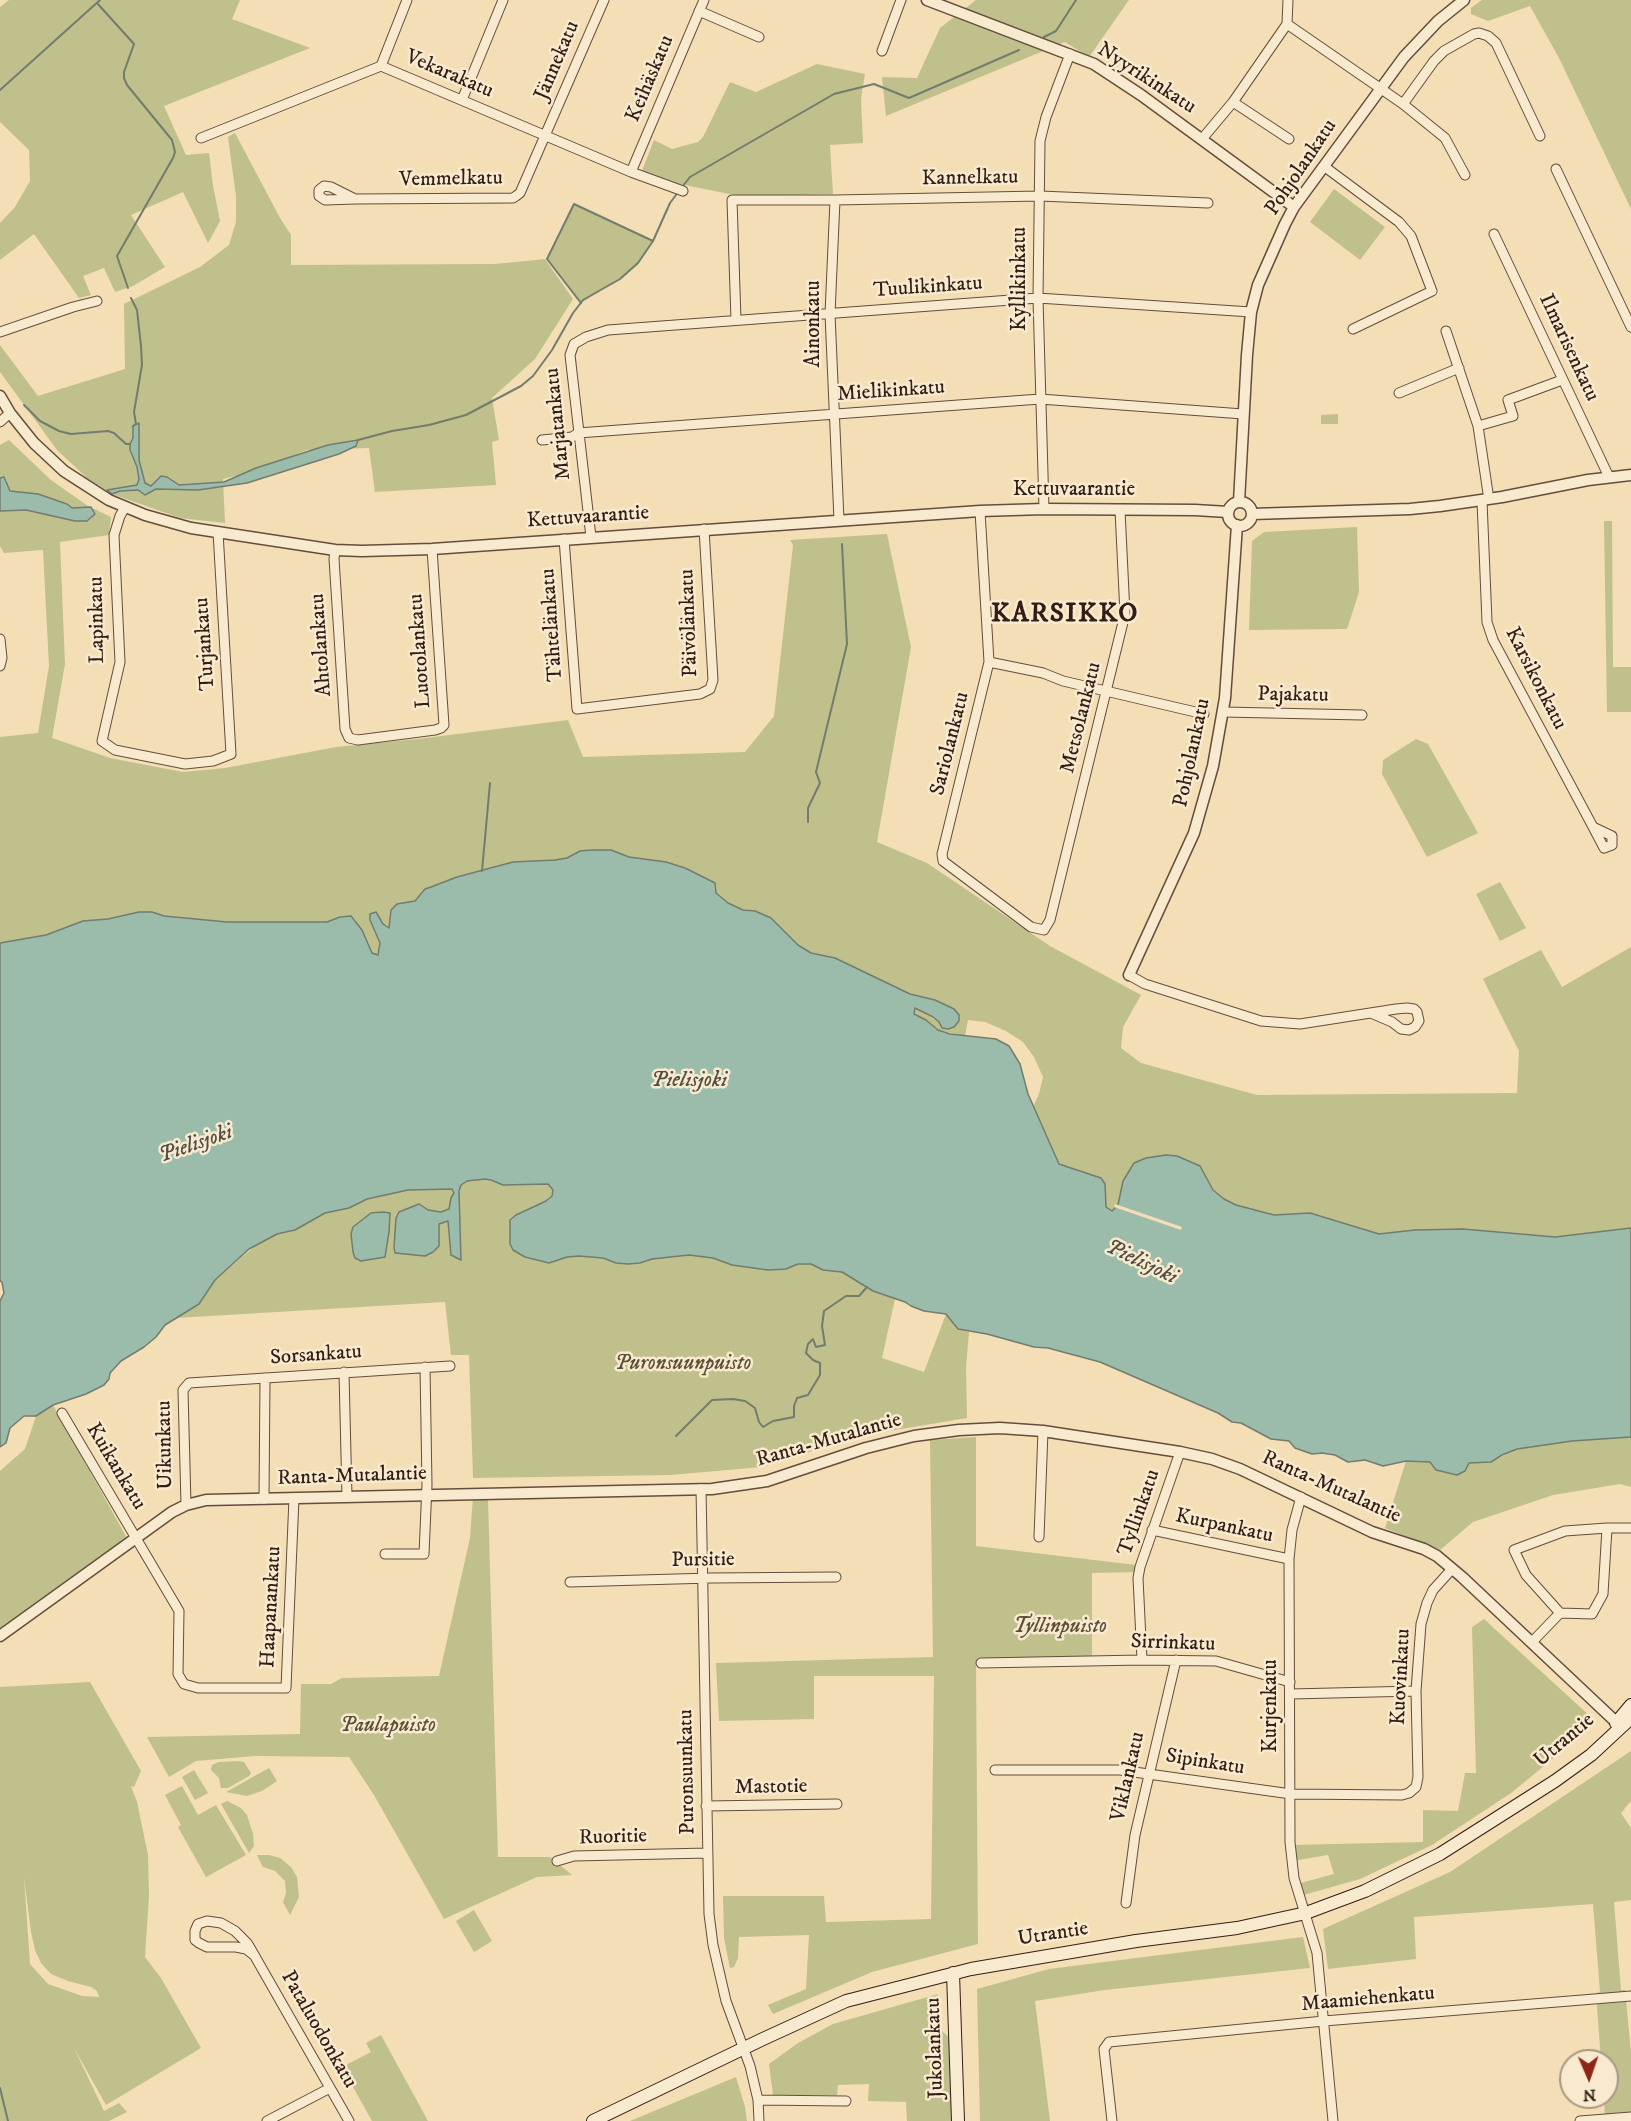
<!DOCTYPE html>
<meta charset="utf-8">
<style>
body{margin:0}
#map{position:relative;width:1631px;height:2121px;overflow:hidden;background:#f4deb5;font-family:"IM FELL DW Pica",serif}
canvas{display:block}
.north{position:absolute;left:1559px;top:2049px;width:60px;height:60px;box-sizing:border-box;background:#f8eacf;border:2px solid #a99885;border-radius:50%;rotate:178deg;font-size:16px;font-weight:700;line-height:24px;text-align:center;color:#331d15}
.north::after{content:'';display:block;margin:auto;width:21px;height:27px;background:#8f2418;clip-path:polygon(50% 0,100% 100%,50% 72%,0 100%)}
</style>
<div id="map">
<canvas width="1631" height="2121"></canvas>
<div class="north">N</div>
</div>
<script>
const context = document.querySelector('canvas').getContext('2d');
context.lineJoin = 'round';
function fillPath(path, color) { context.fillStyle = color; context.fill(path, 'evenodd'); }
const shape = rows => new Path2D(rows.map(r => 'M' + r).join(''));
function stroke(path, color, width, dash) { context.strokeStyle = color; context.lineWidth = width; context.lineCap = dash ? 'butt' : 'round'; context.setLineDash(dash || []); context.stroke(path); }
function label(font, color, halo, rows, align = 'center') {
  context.font = font + ' "IM FELL DW Pica",serif'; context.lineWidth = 5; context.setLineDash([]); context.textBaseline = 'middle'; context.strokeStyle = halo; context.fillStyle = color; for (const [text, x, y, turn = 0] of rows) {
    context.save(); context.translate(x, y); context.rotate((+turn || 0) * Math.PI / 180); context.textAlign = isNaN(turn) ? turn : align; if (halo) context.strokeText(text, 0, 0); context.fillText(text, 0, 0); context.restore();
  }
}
const green = shape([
 [9,0,240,0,232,19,310,48,164,106,186,155,209,153,213,186,220,221,208,243,183,192,131,215,165,267,133,286,115,292,104,268,83,276,91,295,79,298,34,234,0,260,0,223,15,207,30,181,29,150,0,122,0,7],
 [976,0,1129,0,1089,57,1065,42,886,116,882,77,917,78,940,28],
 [1482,0,1631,0,1631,209,1559,58,1530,6,1488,21,1471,14,1471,8],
 [817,64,865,74,861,99,863,143,830,145,833,194,739,196,665,181,642,171,654,140,672,149,698,142,703,137,730,82,756,92],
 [235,133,280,218,291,235,291,265,495,264,545,259,573,299,535,359,492,398,499,440,492,442,496,485,375,492,369,448,307,450,251,472,223,479,225,523,180,518,112,494,87,478,57,450,0,372,0,345,38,396,125,369,124,304,200,267,229,245,236,222,236,196,228,137],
 [1334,189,1385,227,1360,260,1310,222],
 [574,204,653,241,638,263,626,274,581,303,547,259],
 [1338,414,1338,424,1321,424,1321,415],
 [9,440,51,480,88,506,111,517,109,535,60,542,65,664,52,738,110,758,183,772,225,768,336,747,418,739,568,720,583,757,745,752,774,716,793,545,790,540,887,534,911,647,877,842,927,863,1050,946,1141,995,1123,1027,1121,1048,1141,1063,1257,1095,1517,1093,1519,1051,1483,979,1541,950,1562,987,1631,947,1631,1228,1555,1237,1463,1229,1415,1230,1379,1234,1311,1213,1274,1215,1236,1205,1224,1199,1213,1190,1200,1166,1177,1156,1134,1163,1123,1181,1118,1205,1113,1211,1106,1207,1101,1178,1059,1164,1033,1107,1039,1094,1043,1077,1034,1057,1023,1042,1006,1031,985,1022,968,1020,965,1036,938,1030,926,1020,914,1014,915,1008,939,1022,942,1028,954,1027,959,1021,959,1015,947,1005,910,994,835,958,811,953,798,945,771,918,755,911,743,910,728,903,716,893,715,883,685,868,666,862,629,857,611,850,580,851,567,858,555,860,513,862,457,877,431,887,425,889,415,901,403,903,391,910,389,929,383,924,380,918,372,926,380,943,378,955,372,954,368,942,354,918,340,917,327,922,227,922,164,916,152,912,139,912,108,919,83,921,46,935,0,943,0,737,38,733,49,666,43,550,4,553,0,546,0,504,72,509,67,503,38,494,10,491,5,478,0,478,0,445],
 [1604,521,1612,521,1613,667,1631,667,1631,712,1607,712],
 [1357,527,1359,592,1347,629,1249,630,1252,541,1264,532],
 [1416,739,1428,744,1478,833,1427,857,1382,774,1383,760],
 [1500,882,1526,928,1500,941,1476,894],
 [485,1179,491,1180,503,1185,554,1180,732,1265,780,1270,798,1264,811,1264,823,1270,842,1272,873,1291,895,1299,882,1358,924,1372,946,1314,958,1329,969,1332,966,1367,967,1418,859,1436,833,1443,793,1458,762,1467,670,1475,473,1478,469,1355,451,1355,445,1302,176,1318,199,1305,215,1280,255,1246,277,1234,290,1232,325,1213,349,1208,367,1199,408,1190,453,1189,461,1260,459,1191,461,1185,467,1181],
 [53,1405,128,1540,0,1631,0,1471,25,1449,36,1416],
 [976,1437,976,1546,1136,1565,1136,1572,1092,1573,1092,1659,976,1662,978,1944,872,1972,773,2014,768,2005,806,1989,809,1935,739,1937,738,1958,734,1967,730,1968,724,1938,723,1896,824,1896,826,1922,931,1919,934,1676,814,1676,814,1719,719,1721,716,1663,933,1657,930,1440],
 [1631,1437,1631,1487,1620,1484,1553,1495,1473,1522,1440,1550,1385,1528,1406,1461,1430,1462,1465,1471,1469,1463,1491,1462,1517,1449,1572,1441],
 [473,1498,488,1498,498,1857,550,1857,572,1875,537,1877,444,1919,374,1795,349,1757,255,1756,196,1761,169,1777,147,1737,300,1734,301,1684,331,1684,342,1678,439,1676,470,1538],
 [1484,1619,1592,1718,1549,1762,1511,1793,1432,1845,1360,1879,1300,1896,1297,1884,1334,1874,1328,1855,1293,1861,1292,1845,1423,1842,1423,1810,1458,1811,1465,1773,1476,1773,1472,1627],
 [90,1682,141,1771,134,1787,131,1786,137,1802,148,1855,149,1896,145,1957,161,1978,201,2048,106,2105,74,2048,104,2111,119,2103,127,2112,109,2121,0,2121,0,1687],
 [24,1877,31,1932,35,1950,41,1963,51,1974,68,1981,91,1987,97,1991,99,1997,82,1996,48,1984,30,1964],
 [1631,1751,1631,1801,1621,1813,1631,1828,1631,1900,1614,1902,1621,1990,1625,1990,1631,2052,1631,2121,1605,2121,1604,2097,1607,2097,1607,2061,1601,2061,1596,1993,1600,1992,1593,1904,1414,1917,1416,1959,1328,1969,1323,1929,1450,1872],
 [238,1761,244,1762,251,1773,249,1776,228,1788,221,1788,219,1778,211,1770,212,1765,219,1762],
 [269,1768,277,1781,262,1791,247,1796,226,1792],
 [194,1770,208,1793,195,1800,182,1777],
 [182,1786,198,1815,216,1805,246,1855,206,1877,178,1827,181,1825,165,1795],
 [227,1801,241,1808,247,1815,253,1834,254,1846,249,1853,221,1804],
 [257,1855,269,1855,280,1858,291,1867,297,1877,299,1897,290,1915,283,1902,286,1893,285,1881,275,1871,263,1867],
 [474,1910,492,1941,474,1952,456,1921],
 [1303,1937,1310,1968,1105,1990,1035,2001,1050,2121,980,2121,977,1989,1049,1969],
 [938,1994,941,2030,952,2040,955,2121,907,2121,906,2102,868,2101,869,2084,838,2085,837,2095,773,2095,769,2064,798,2043,833,2024],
 [381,2035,428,2121,372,2121,342,2067,371,2052,366,2043],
 [736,2077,745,2107,747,2121,630,2121]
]);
const water = shape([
 [139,423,139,460,145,483,151,486,161,476,167,477,179,485,224,482,256,468,328,445,358,440,356,446,339,454,247,483,198,490,156,489,145,495,138,490,120,491,112,494,107,490,137,485,139,479,137,467,130,450,130,444,133,438,133,426,139,423],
 [4,477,10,491,38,494,67,504,72,508,91,507,95,514,87,521,75,521,26,510,0,511,0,478,4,477],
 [592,850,611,850,629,857,666,862,685,868,715,883,716,893,728,903,743,910,755,911,771,918,798,945,811,953,835,958,910,994,935,1000,954,1009,959,1015,959,1021,954,1027,948,1029,942,1028,939,1022,933,1017,915,1008,914,1014,926,1020,938,1030,950,1034,996,1039,1009,1046,1020,1064,1028,1094,1059,1164,1101,1178,1105,1184,1106,1207,1112,1211,1118,1205,1123,1181,1134,1163,1146,1158,1166,1155,1177,1156,1200,1166,1213,1190,1224,1199,1236,1205,1274,1215,1310,1213,1379,1234,1415,1230,1463,1229,1555,1237,1631,1228,1631,1437,1572,1441,1517,1449,1502,1455,1491,1462,1469,1463,1465,1471,1457,1475,1436,1470,1430,1462,1406,1461,1383,1466,1365,1460,1348,1462,1335,1455,1322,1453,1312,1454,1295,1448,1289,1441,1271,1439,1241,1423,1232,1422,1218,1413,1100,1362,1048,1348,1034,1347,987,1334,958,1329,946,1314,924,1311,911,1306,905,1302,873,1291,842,1272,823,1270,811,1264,798,1264,786,1269,768,1270,732,1265,713,1258,689,1255,652,1259,640,1263,628,1264,616,1263,603,1258,579,1256,567,1257,549,1263,525,1257,513,1250,510,1244,510,1220,516,1215,546,1201,552,1196,553,1190,548,1184,503,1185,491,1180,485,1179,467,1181,461,1185,459,1191,461,1260,451,1255,448,1221,439,1224,439,1246,433,1252,425,1256,395,1253,394,1247,396,1218,399,1212,419,1204,428,1210,441,1212,449,1209,451,1198,454,1193,452,1189,408,1190,367,1199,349,1208,325,1213,295,1230,277,1234,249,1249,215,1280,199,1304,165,1325,156,1337,144,1347,121,1361,110,1373,109,1379,104,1385,86,1394,53,1405,36,1416,24,1416,10,1428,6,1443,0,1447,0,1301,4,1293,2,1282,0,1281,0,943,46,935,83,921,108,919,139,912,152,912,164,916,227,922,327,922,340,917,351,916,362,930,372,953,378,955,380,943,370,920,370,914,376,912,383,924,389,928,391,910,397,904,415,901,425,889,431,887,457,877,513,862,555,860,567,858,580,851,592,850],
 [383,1212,390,1213,389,1232,385,1257,361,1261,355,1258,353,1252,351,1234,353,1227,371,1213,383,1212]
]);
const pier = shape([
 [1115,1204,1182,1227,1181,1230,1114,1207]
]);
const stream = shape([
 [97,3,134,44,124,72,124,78,127,85,172,140,175,152,173,158,117,256,128,288],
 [1044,37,1056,31,1076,0],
 [0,90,100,0],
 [682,187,690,177,834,94,874,84,909,98,1019,50],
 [131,298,137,310,141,346,142,365,134,412,136,424,133,426],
 [581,303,547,259,574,204,653,241],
 [24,405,40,421,59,431,71,434,108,431,114,433,126,444,130,444],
 [358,440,392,431,429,425,466,415,521,386,533,376,552,350,573,313,583,300,620,279,638,263,653,241,670,203,679,191],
 [808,822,808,808,820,783,816,772,847,644,842,544],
 [482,871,490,783],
 [676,1436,712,1400,733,1399,745,1401,755,1408,759,1422,763,1427,773,1421,794,1417,794,1406,797,1398,808,1395,820,1375,820,1363,813,1360,806,1353,808,1344,813,1339,816,1347,825,1345,822,1326,824,1311,846,1296,859,1296,867,1287],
 [0,2088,8,2121]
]);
const minor = shape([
 [699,11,759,37],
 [1287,24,1403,104,1445,138,1465,175],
 [882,51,901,0],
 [381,66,407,0],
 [462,100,503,0],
 [1233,102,1289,139],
 [1403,104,1434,61,1444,51,1474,34,1479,33,1488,36,1496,43,1540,136],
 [201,138,381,66,631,172,683,191],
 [1202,139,1233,102,1287,24,1288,0],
 [1325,167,1399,222,1411,236,1432,291,1353,329],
 [1556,169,1631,327],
 [631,172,704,0],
 [355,199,325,200,319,196,319,190,324,186,331,187,355,199,513,198,516,196,520,193,604,0],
 [835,200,830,314,839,520],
 [1494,234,1609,477],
 [736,320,732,200,835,200,1040,196,1208,203],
 [1446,331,1478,426,1488,493],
 [0,332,73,307,97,301],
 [1399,393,1459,368],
 [0,422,10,413],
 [1478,426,1513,416,1508,400,1562,380],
 [542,440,572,437,578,433,1040,399,1243,414],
 [1482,501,1487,622,1493,640,1593,827,1612,836,1612,845,1604,848,1593,827],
 [125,507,120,516,114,535,120,662,102,741,115,750,185,764,213,761,231,754,218,532],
 [1044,509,1038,298,1040,141,1046,117,1070,54],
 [980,511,989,662,942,854,943,861,1031,927,1044,930,1050,920,1125,614,1120,510],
 [591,537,570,355,574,344,586,337,608,330,1038,298,1251,312],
 [564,539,577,709,700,694,710,689,713,680,704,529],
 [335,550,334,559,345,729,349,738,358,740,435,730,441,728,444,725,432,549],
 [0,639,2,658,0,666],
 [989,662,1043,673,1063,681,1204,714],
 [1224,712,1362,715],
 [1129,975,1145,984,1261,1021,1300,1024,1396,1009,1407,1008,1414,1009,1417,1012,1419,1021,1415,1027,1409,1030,1401,1029,1392,1022,1371,1013],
 [344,1372,347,1497],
 [62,1413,179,1611,178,1674,184,1684,198,1688,286,1688,294,1498],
 [701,1489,709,1914,713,1945,726,2001,750,2066,758,2100,759,2121],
 [1301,1497,1292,1530,1289,1559,1290,1842,1294,1878,1317,1953,1333,2121],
 [264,1499,265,1378],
 [186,1505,183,1390,189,1383,450,1366],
 [1607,1528,1603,1594,1592,1614,1560,1613,1526,1575,1514,1550,1565,1531,1607,1528,1631,1528],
 [1152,1530,1289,1559],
 [1039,1537,1043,1431],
 [385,1554,424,1554,427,1485,425,1367],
 [570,1582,711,1578,836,1577],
 [1532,1642,1560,1613],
 [1142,1660,1138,1578,1140,1567,1180,1452],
 [981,1663,1142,1660,1216,1661,1290,1682],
 [1291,1694,1416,1691],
 [995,1770,1120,1770,1291,1794,1402,1795,1409,1793,1416,1787,1418,1777,1416,1691,1421,1624,1427,1603,1433,1590,1452,1569],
 [706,1806,837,1804],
 [557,1861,574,1856,708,1853],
 [1126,1903,1135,1835,1176,1660],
 [255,1956,246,1949,236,1947,207,1947,199,1943,195,1940,195,1931,198,1924,207,1921,221,1923,235,1931,247,1943,249,1946,349,2121],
 [758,2100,846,2101],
 [267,2121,330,2088],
 [1112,2121,1104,2049,1109,2042,1324,2021,1631,1996],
 [1580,2121,1631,2117]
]);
const tertiary = shape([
 [927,0,1094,64,1141,95,1294,207],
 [0,396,10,413,34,443,64,471,109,500,145,515,191,528,335,550,362,551,432,549,980,511,1044,509,1195,510,1228,512],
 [1239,502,1247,355,1251,312,1258,285,1285,224,1294,207,1404,57,1438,21,1464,0],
 '1228 514a12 12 0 1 1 24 0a12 12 0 1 1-24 0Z',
 [1252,514,1410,509,1440,506,1502,497,1588,480,1631,475],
 [1129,975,1194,833,1213,766,1225,698,1237,525],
 [0,1636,172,1512,186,1505,206,1500,712,1489,767,1481,866,1448,914,1436,959,1430,1000,1428,1043,1431,1180,1452,1212,1459,1240,1469,1372,1532,1424,1549,1437,1556,1462,1577,1616,1722]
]);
const secondary = shape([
 [1616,1723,1631,1705],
 [953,1973,958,2121],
 [593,2121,763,2039,846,2001,971,1969,1136,1941,1237,1928,1306,1913,1365,1891,1440,1854,1555,1781,1591,1755,1631,1718]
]);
const streetNames = [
 ["Jännekatu",558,61,-67],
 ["Vekarakatu",449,75,23],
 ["Keihäskatu",651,79,-67],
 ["Nyyrikinkatu",1146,79,33],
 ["Pohjolankatu",1302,168,-56],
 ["Kannelkatu",970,179,-1],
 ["Vemmelkatu",451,180,-1],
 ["Kyllikinkatu",1021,279,-90],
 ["Tuulikinkatu",928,288,-4],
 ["Ainonkatu",815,324,-90],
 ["Ilmarisenkatu",1568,348,65],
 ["Mielikinkatu",891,392,-4],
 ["Marjatankatu",559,424,-96],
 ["Kettuvaarantie",1074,491],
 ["Kettuvaarantie",588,518,-4],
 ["Lapinkatu",98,620,-91],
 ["Päivölänkatu",690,623,-92],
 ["Tähtelänkatu",553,625,-94],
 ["Turjankatu",206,644,-94],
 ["Ahtolankatu",322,645,-94],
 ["Luotolankatu",421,651,-94],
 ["Karsikonkatu",1535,679,63],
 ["Pajakatu",1293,696,1],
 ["Metsolankatu",1082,718,-76],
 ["Sariolankatu",951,744,-76],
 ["Pohjolankatu",1193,753,-78],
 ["Sorsankatu",316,1356,-4],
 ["Ranta-Mutalantie",829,1441,-16],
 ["Uikunkatu",166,1445,-91],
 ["Kuikankatu",115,1467,59],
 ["Ranta-Mutalantie",352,1477,-2],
 ["Ranta-Mutalantie",1331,1488,24],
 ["Tyllinkatu",1140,1513,-71],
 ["Kurpankatu",1224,1527,12],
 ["Pursitie",703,1561,-1],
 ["Haapanankatu",272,1607,-87],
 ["Sirrinkatu",1173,1644,2],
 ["Kuovinkatu",1402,1677,-87],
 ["Kurjenkatu",1272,1706,-90],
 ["Utrantie",1565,1741,-40],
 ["Sipinkatu",1205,1763,9],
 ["Puronsuunkatu",688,1772,-91],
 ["Viklankatu",1129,1777,-77],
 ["Mastotie",771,1788,-1],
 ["Ruoritie",613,1838,-2],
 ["Utrantie",1053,1935,-9],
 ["Maamiehenkatu",1368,2000,-5],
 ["Pataluodonkatu",318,2030,60],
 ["Jukolankatu",936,2048,-92]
];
const parkNames = [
 ["Puronsuunpuisto",683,1365],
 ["Tyllinpuisto",1060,1628],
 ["Paulapuisto",388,1727]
];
const waterNames = [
 ["Pielisjoki",689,1081],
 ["Pielisjoki",196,1145,-19],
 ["Pielisjoki",1141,1263,26]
];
const districtNames = [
 ["KARSIKKO",1065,615]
];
fillPath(green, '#bfc08b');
fillPath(water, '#9cbcab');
stroke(water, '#727c6f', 1.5);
fillPath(pier, '#f4deb5');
stroke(stream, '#727c6f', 2);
stroke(minor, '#634d3d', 11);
stroke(tertiary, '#634d3d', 13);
stroke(secondary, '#331d15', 14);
stroke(minor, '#f8eacf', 9);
stroke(tertiary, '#f8eacf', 10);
stroke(secondary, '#f8eacf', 12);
label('21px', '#331d15', '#f8eacf', streetNames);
label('italic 21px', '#5d4e38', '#f8eacf', parkNames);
label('italic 22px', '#524d42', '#f8eacf', waterNames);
context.letterSpacing = '1.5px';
label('bold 27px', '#331d15', '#f8eacf', districtNames);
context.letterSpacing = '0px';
</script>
